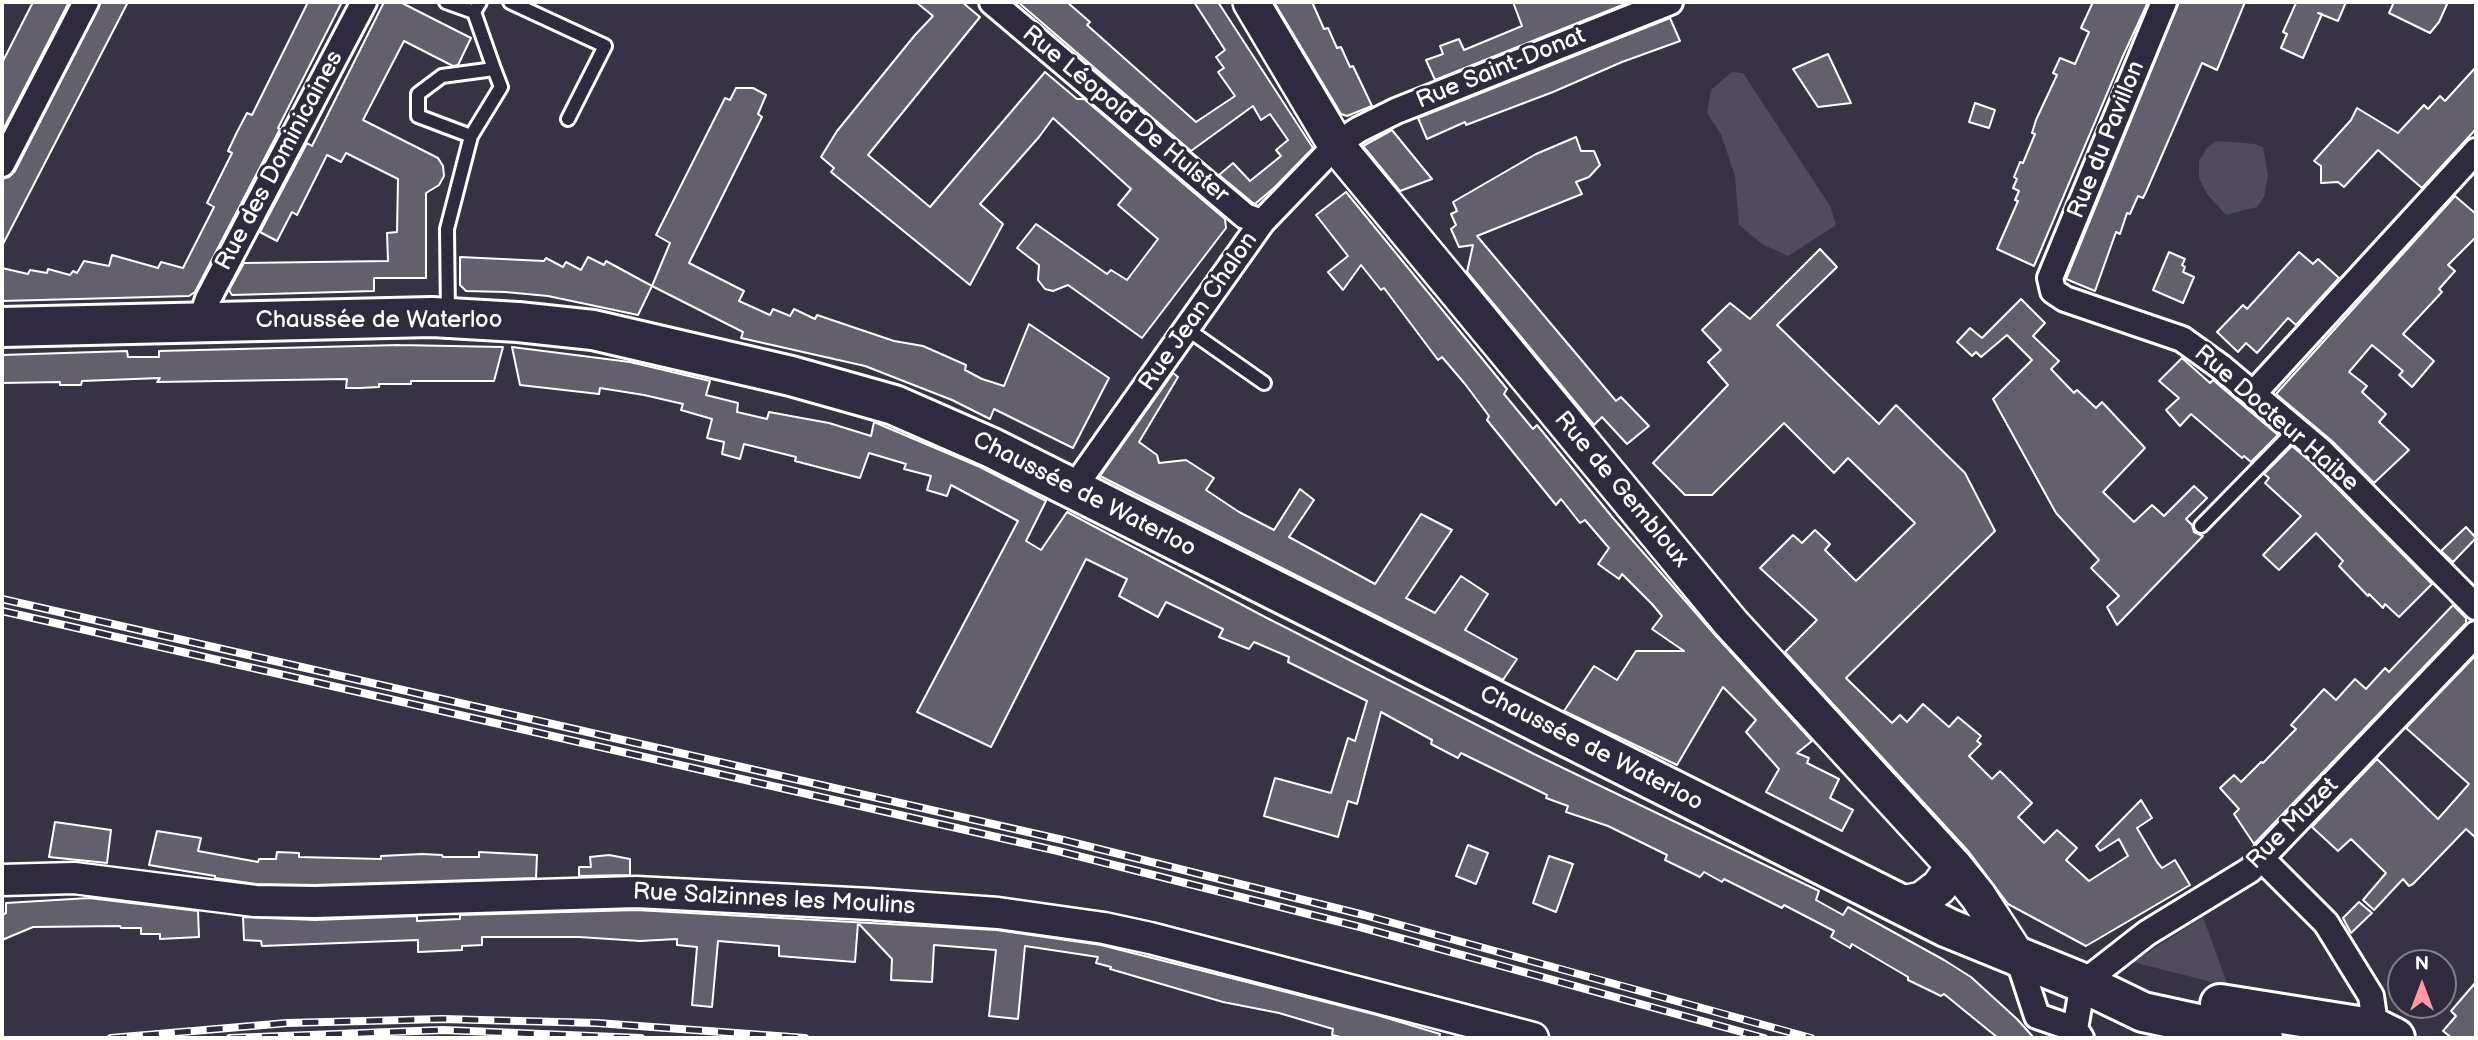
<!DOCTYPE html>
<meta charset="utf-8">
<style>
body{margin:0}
#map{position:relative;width:2478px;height:1040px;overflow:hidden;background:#373345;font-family:"Balsamiq Sans",sans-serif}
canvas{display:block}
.frame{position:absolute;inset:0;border:4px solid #fff;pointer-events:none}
.north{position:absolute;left:2387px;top:949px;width:70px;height:70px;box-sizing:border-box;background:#2f2a3d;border:2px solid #827f8b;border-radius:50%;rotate:0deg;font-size:19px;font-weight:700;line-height:28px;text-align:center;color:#fff}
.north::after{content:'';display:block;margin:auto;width:24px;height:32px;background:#ff9aa2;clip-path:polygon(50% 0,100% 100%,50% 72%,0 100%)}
</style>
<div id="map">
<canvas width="2478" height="1040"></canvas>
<div class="frame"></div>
<div class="north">N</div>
</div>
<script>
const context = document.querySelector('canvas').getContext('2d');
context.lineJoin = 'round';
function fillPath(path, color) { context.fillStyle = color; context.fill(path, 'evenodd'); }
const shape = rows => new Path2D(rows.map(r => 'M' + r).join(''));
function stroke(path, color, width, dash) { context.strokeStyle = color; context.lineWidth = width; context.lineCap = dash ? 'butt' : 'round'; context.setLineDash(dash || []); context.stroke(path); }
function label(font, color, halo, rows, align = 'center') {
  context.font = font + ' "Balsamiq Sans",sans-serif'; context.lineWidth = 6; context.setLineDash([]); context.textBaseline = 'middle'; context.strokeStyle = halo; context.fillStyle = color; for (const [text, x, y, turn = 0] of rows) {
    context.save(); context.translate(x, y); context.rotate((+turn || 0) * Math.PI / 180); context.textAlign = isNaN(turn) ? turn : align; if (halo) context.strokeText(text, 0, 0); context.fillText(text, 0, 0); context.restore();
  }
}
const green = shape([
 [1732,72,1743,73,1830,206,1836,225,1788,256,1762,244,1739,225,1735,176,1721,134,1707,113,1711,90],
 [2216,141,2255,144,2263,147,2268,176,2264,197,2257,207,2226,215,2207,194,2199,178,2199,161,2207,148],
 [2203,917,2228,986,2133,962]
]);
const building = shape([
 [33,2,69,2,2,132,2,63,33,2],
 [101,2,128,2,2,246,2,179,9,177,15,171,101,2],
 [308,2,342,2,278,128,280,129,195,292,189,296,2,301,2,268,28,274,30,270,47,273,48,269,70,275,73,271,77,273,84,261,109,266,112,255,158,268,161,262,183,268,214,207,207,203,232,153,228,151,237,132,247,113,252,115,308,2],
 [384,2,400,2,471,38,458,65,453,66,404,41,363,120,438,158,443,166,444,176,439,185,426,193,426,278,374,278,374,291,232,295,229,290,244,263,388,261,387,233,397,232,398,179,346,153,341,162,327,155,297,215,292,212,277,241,260,232,307,143,312,146,384,2],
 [916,2,962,2,980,17,868,155,930,207,1045,72,1077,99,1084,99,1225,219,1226,228,1142,338,1068,285,1053,291,1045,289,1038,280,1039,265,1017,248,1036,224,1107,274,1111,270,1127,280,1158,239,1118,205,1131,189,1053,118,1039,137,980,204,1003,224,970,285,831,172,834,168,821,157,837,131,915,35,933,16,916,2],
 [1018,2,1067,2,1090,22,1087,25,1196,122,1235,96,1218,72,1224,68,1216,57,1225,50,1194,2,1218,2,1313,148,1275,187,1255,204,1253,203,1219,175,1233,163,1250,181,1281,156,1276,150,1288,140,1270,114,1261,120,1253,106,1191,151,1018,2],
 [1274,2,1312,2,1324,29,1328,28,1337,48,1341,47,1350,67,1353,66,1372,106,1347,116,1341,114,1274,2],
 [1513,2,1630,2,1435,80,1426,60,1443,54,1440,46,1459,39,1464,50,1522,26,1513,2],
 [2093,2,2148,2,2123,56,2034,266,1997,249,2018,201,2015,200,2019,191,2013,188,2017,179,2014,177,2020,162,2023,163,2035,134,2032,133,2036,120,2057,75,2053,73,2060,58,2075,64,2089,32,2081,28,2093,2],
 [2179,2,2245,2,2217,70,2202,63,2146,192,2143,198,2138,196,2130,214,2127,213,2120,234,2116,232,2095,291,2066,279,2179,2],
 [2293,2,2346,2,2338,21,2318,13,2322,14,2303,58,2281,48,2287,34,2283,32,2296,3,2293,2],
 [2394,2,2448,2,2439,22,2430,33,2389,13,2394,2],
 [1670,18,1680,41,1622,62,1553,92,1466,125,1465,122,1427,139,1418,118,1670,18],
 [1828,54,1851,103,1818,107,1793,69,1828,54],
 [2476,67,2476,129,2422,188,2378,150,2344,187,2338,182,2321,183,2321,166,2314,161,2351,120,2357,108,2398,133,2424,105,2428,109,2440,96,2445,101,2476,67],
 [736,88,753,88,766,95,758,114,762,117,689,263,744,291,739,301,770,315,773,309,790,316,794,309,815,319,817,315,894,341,923,346,966,365,965,370,982,379,1004,386,1029,324,1109,378,1073,448,994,409,990,419,952,400,865,366,741,338,743,332,652,286,670,243,656,235,725,98,730,100,736,88],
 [1975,103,1995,110,1989,128,1969,122,1975,103],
 [1392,130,1405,146,1432,179,1400,191,1363,146,1392,130],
 [1576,137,1581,151,1594,151,1600,165,1589,177,1576,182,1582,194,1477,236,1616,401,1621,397,1649,426,1627,444,1602,417,1594,425,1467,272,1473,245,1459,247,1451,229,1456,225,1451,214,1457,211,1453,202,1536,154,1576,137],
 [1346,192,1507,389,1504,394,1533,429,1537,425,1613,518,1716,636,1812,741,1797,753,1809,758,1807,763,1839,779,1830,798,1853,810,1842,831,1766,792,1779,769,1746,732,1756,720,1723,687,1677,765,1564,711,1594,666,1617,680,1636,651,1684,651,1652,629,1662,616,1652,604,1622,574,1619,579,1598,564,1609,548,1585,520,1580,523,1561,499,1556,505,1487,420,1489,416,1465,384,1442,357,1438,360,1384,288,1381,290,1361,265,1343,290,1328,272,1348,256,1316,215,1346,192],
 [2455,196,2476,214,2476,237,2448,265,2455,271,2439,289,2442,292,2403,334,2434,361,2412,387,2399,375,2403,371,2372,345,2349,372,2367,386,2362,392,2386,414,2379,422,2409,450,2374,483,2332,441,2276,394,2455,196],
 [1820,249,1837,267,1777,325,1879,424,1896,405,1965,473,1995,531,1846,678,1892,723,1900,715,1907,722,1923,704,1949,727,1958,717,1981,736,1977,741,1981,744,1969,756,1992,779,2000,771,2032,803,2018,817,2044,843,2057,830,2077,848,2066,860,2089,881,2128,856,2119,839,2100,851,2096,846,2141,800,2152,818,2137,828,2157,862,2162,868,2175,860,2190,885,2086,946,2008,904,1969,852,1785,652,1817,620,1760,568,1793,535,1802,543,1815,530,1830,544,1825,550,1856,581,1915,523,1848,458,1834,473,1784,423,1712,495,1685,495,1653,463,1728,385,1708,362,1721,350,1702,330,1730,303,1750,319,1820,249],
 [2169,252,2185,259,2182,265,2185,267,2183,272,2194,277,2183,303,2153,290,2169,252],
 [2299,252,2313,264,2318,259,2339,278,2296,325,2288,318,2257,353,2246,343,2238,352,2217,332,2243,305,2247,309,2299,252],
 [460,257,544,261,546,258,563,267,566,262,581,270,588,257,604,265,606,261,652,286,638,315,548,296,505,292,466,291,460,285,460,257],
 [2021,299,2045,323,2033,336,2059,361,2051,369,2074,393,2077,390,2096,408,2102,402,2145,448,2103,492,2134,522,2152,505,2164,516,2194,486,2207,498,2186,519,2192,525,2194,532,2203,536,2117,625,2107,607,2119,596,2091,568,2099,560,2056,513,1993,399,2032,360,2007,335,1981,357,1976,352,1972,356,1957,342,1970,328,1982,338,2021,299],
 [399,345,503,347,494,381,411,381,411,384,379,384,379,387,360,388,346,388,347,379,157,382,160,378,82,381,81,385,60,385,60,382,2,383,2,355,127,351,128,357,159,357,159,351,399,345],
 [512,347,630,362,710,381,706,395,738,403,737,412,767,419,769,412,807,419,829,423,871,436,874,422,980,467,1046,501,1026,541,1041,550,1067,512,1265,617,1534,754,1819,891,1816,900,1843,915,1848,907,1944,960,1971,977,2017,1019,2034,1038,1998,1038,1944,994,1941,996,1908,980,1908,977,1852,944,1850,948,1831,937,1834,931,1784,905,1782,908,1724,879,1722,882,1704,872,1700,877,1665,860,1667,855,1608,826,1566,812,1568,806,1546,798,1547,795,1461,753,1458,758,1431,744,1432,740,1381,712,1357,804,1348,801,1338,837,1264,816,1275,778,1331,793,1348,738,1355,741,1367,701,1288,662,1289,657,1254,642,1249,649,1219,637,1223,629,1166,602,1158,617,1119,596,1127,579,1086,559,991,747,917,712,1018,521,951,485,947,496,927,490,931,476,904,469,906,464,869,453,860,478,795,461,796,457,744,444,740,459,722,454,724,442,707,438,712,419,681,410,683,404,644,395,600,388,599,394,520,385,512,347],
 [2182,358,2210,383,2213,380,2278,435,2251,462,2244,456,2242,458,2191,414,2180,426,2166,410,2179,398,2159,381,2182,358],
 [1173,373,1178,377,1139,442,1157,455,1159,463,1186,460,1214,478,1206,490,1239,512,1274,530,1300,489,1314,500,1289,537,1375,584,1421,514,1452,530,1406,598,1435,613,1461,576,1488,594,1465,630,1517,659,1503,680,1100,476,1173,373],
 [2292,446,2311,462,2432,584,2399,617,2385,604,2383,608,2369,594,2368,596,2339,566,2343,561,2316,533,2279,570,2263,555,2301,516,2265,483,2269,478,2264,474,2292,446],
 [2466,527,2476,538,2453,562,2441,551,2466,527],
 [2453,605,2466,618,2466,623,2254,844,2234,814,2239,809,2220,788,2234,775,2241,782,2261,762,2263,763,2296,729,2291,725,2324,689,2336,700,2355,679,2366,689,2385,668,2389,672,2453,605],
 [2476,655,2476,838,2466,829,2413,884,2409,886,2403,879,2374,910,2363,900,2386,873,2351,839,2338,851,2312,827,2377,759,2438,819,2469,784,2406,728,2476,655],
 [55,822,111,830,107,863,49,857,55,822],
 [157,831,201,838,198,851,258,862,259,859,276,859,277,852,299,853,299,857,381,859,381,856,422,854,442,855,443,857,479,857,479,852,537,855,536,878,315,885,256,884,215,878,215,876,149,865,157,831],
 [1468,845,1488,853,1476,884,1456,876,1468,845],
 [609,855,630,859,630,875,579,876,579,867,591,867,590,857,609,855],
 [1549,856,1573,864,1556,912,1533,903,1549,856],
 [89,898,198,911,199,937,160,939,160,934,141,934,141,928,121,928,120,926,33,927,2,940,2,915,6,913,6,903,89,898],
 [2359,902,2372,913,2351,933,2343,918,2359,902],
 [636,910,996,930,1101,945,1377,1015,1440,1034,1439,1038,1345,1038,1332,1035,1333,1029,1279,1013,1223,1002,1110,969,1111,967,1096,963,1098,957,1025,946,1018,1019,989,1016,996,950,934,945,932,982,891,980,892,959,858,923,855,962,779,956,779,946,718,941,712,1007,692,1005,697,947,677,945,677,939,640,941,579,937,482,937,482,945,462,946,462,950,418,952,418,940,262,946,261,941,244,940,243,917,315,920,417,916,417,921,460,919,460,915,636,910],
 [2476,982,2476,1038,2452,1038,2443,1031,2456,1016,2451,1011,2476,982]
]);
const service = shape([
 [446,2,474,12],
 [480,2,474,12,494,69],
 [510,2,605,46,568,119],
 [448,314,447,229,471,136,501,87,494,69,442,76,418,94,418,116,471,136],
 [1187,329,1264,383],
 [2201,526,2296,429]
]);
const minor = shape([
 [992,2,1245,216,1262,222],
 [2164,2,2050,278,2053,291,2065,299,2182,339,2221,367,2321,451,2476,607],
 [2,164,86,2],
 [200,322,208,299,364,2],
 [2253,394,2476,151],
 [1073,489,1262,222,1336,145,1358,130,1396,111,1670,2],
 [2262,859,2326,923,2371,996,2377,1038],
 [2018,958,2037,1016,2075,1029,2081,1038],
 [2075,1029,2083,983,2147,933,2250,870,2476,634]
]);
const tertiary = shape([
 [2,880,74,878,255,901,315,902,636,892,870,904,998,913,1104,928,1150,938,1533,1038]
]);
const secondary = shape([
 [1251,2,1336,145,1731,623,1954,866,1978,896,2018,958],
 [1902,904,1922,900,1939,887,1954,866]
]);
const primary = shape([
 [2,327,432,317,518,322,593,330,791,376,894,405,992,448,1948,928,2083,983,2143,1012,2263,1038],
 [2220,1004,2377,1029,2395,1038]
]);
const rail = shape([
 [2,599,1063,840,1364,915,1811,1038],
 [2,611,1058,851,1360,927,1764,1038],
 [111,1038,287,1023,442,1019,597,1023,805,1038],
 [230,1038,443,1030,641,1038]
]);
const streetNames = [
 ["Rue Saint-Donat",1501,69,-22],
 ["Rue Léopold De Hulster",1125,115,40],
 ["Rue du Pavillon",2107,140,-68],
 ["Rue des Dominicaines",280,161,-62],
 ["Rue Jean Chalon",1199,312,-55],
 ["Chaussée de Waterloo",379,321],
 ["Rue Docteur Haibe",2276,419,41],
 ["Rue de Gembloux",1621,490,50],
 ["Chaussée de Waterloo",1084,495,27],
 ["Chaussée de Waterloo",1591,749,27],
 ["Rue Muzet",2293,824,-45],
 ["Rue Salzinnes les Moulins",774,900,3]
];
fillPath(green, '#514c5c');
fillPath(building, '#635f6d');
stroke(building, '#fff', 2);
stroke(service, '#fff', 18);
stroke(minor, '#fff', 30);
stroke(tertiary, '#fff', 35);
stroke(secondary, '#fff', 40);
stroke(primary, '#fff', 44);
stroke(service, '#2f2a3d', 12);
stroke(minor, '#2f2a3d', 24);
stroke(tertiary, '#2f2a3d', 30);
stroke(secondary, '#2f2a3d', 35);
stroke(primary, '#2f2a3d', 38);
stroke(rail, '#fff', 8);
stroke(rail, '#2f2a3d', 5, [16]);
label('24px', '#fff', '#2f2a3d', streetNames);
</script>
